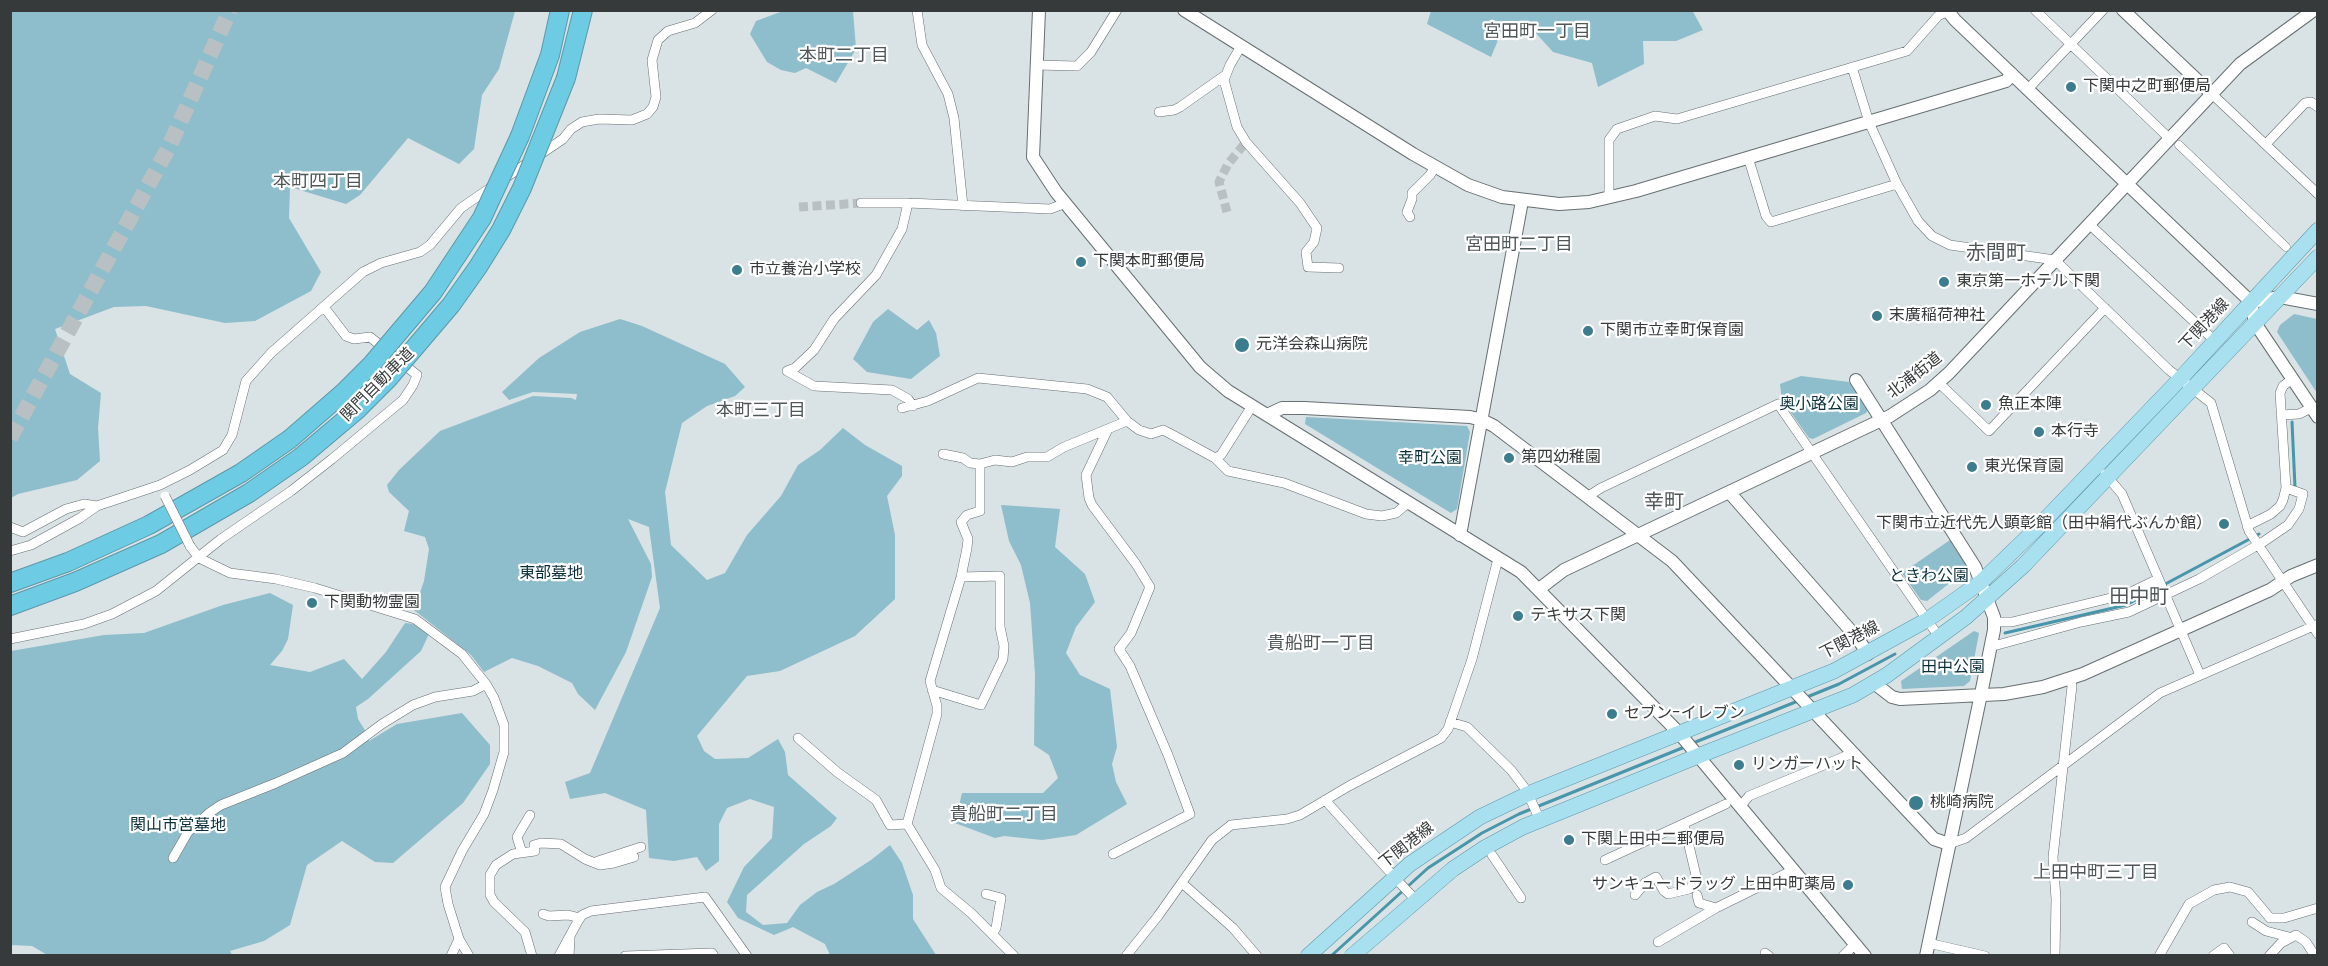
<!DOCTYPE html>
<meta charset="utf-8">
<style>
body{margin:0}
#map{position:relative;width:2328px;height:966px;overflow:hidden;background:#d9e2e5;font-family:Poppins,sans-serif}
canvas{display:block}
.frame{position:absolute;inset:0;border:12px solid #373a3b;pointer-events:none}
</style>
<div id="map">
<canvas width="2328" height="966"></canvas>
<div class="frame"></div>
</div>
<script>
const context = document.querySelector('canvas').getContext('2d');
context.lineJoin = 'round';
function fillPath(path, color) { context.fillStyle = color; context.fill(path, 'evenodd'); }
const shape = rows => new Path2D(rows.map(r => 'M' + r).join(''));
function stroke(path, color, width, dash) { context.strokeStyle = color; context.lineWidth = width; context.lineCap = dash ? 'butt' : 'round'; context.setLineDash(dash || []); context.stroke(path); }
function label(font, color, halo, rows, align = 'center') {
  context.font = font + ' Poppins,"Noto Sans JP",sans-serif'; context.lineWidth = 4.5; context.setLineDash([]); context.textBaseline = 'middle'; context.strokeStyle = halo; context.fillStyle = color; for (const [text, x, y, turn = 0] of rows) {
    context.save(); context.translate(x, y); context.rotate((+turn || 0) * Math.PI / 180); context.textAlign = isNaN(turn) ? turn : align; if (halo) context.strokeText(text, 0, 0); context.fillText(text, 0, 0); context.restore();
  }
}
const green = shape([
 [1692,10,1703,30,1676,41,1643,41,1644,64,1598,87,1592,63,1553,52,1533,30,1517,26,1501,33,1491,57,1427,24,1431,11],
 [10,11,11,10,515,11,499,69,482,95,474,149,459,164,408,138,360,195,346,204,290,187,289,218,321,272,311,291,255,321,225,323,146,306,114,307,55,329,70,374,101,393,98,428,100,461,77,480,18,494,11,498],
 [783,11,853,11,856,49,836,83,806,68,795,73,781,70,767,62,750,34,756,21],
 [888,309,917,330,929,320,936,333,940,356,911,379,867,372,853,359,873,322],
 [2294,314,2317,319,2317,393,2277,332,2280,325],
 [620,319,642,326,725,364,745,387,735,396,707,406,682,423,665,492,671,545,707,580,725,573,747,535,781,496,798,465,820,450,843,428,865,445,902,466,902,476,887,496,895,535,895,599,855,636,780,671,747,676,697,736,704,751,715,759,748,758,778,739,785,752,788,775,837,818,831,826,804,844,747,895,746,912,763,925,787,923,800,905,817,892,834,884,871,860,890,845,902,863,913,895,913,919,936,955,830,955,825,944,793,927,774,935,738,918,727,902,744,867,772,838,774,807,750,799,727,808,719,824,719,861,706,871,697,857,674,861,649,858,646,810,605,793,570,799,565,782,590,773,660,608,649,527,628,519,651,564,652,577,626,652,595,710,578,694,572,683,538,666,512,658,484,672,471,655,414,610,424,581,429,549,425,537,404,531,409,511,389,492,387,485,399,470,440,431,533,396,571,398,576,400,577,394,533,392,509,400,502,392,539,358,580,332],
 [1801,376,1849,382,1868,410,1866,413,1813,439,1809,438,1782,400,1780,384],
 [1306,417,1467,426,1470,432,1457,509,1451,513,1305,424],
 [1001,505,1060,509,1055,547,1085,574,1095,602,1076,627,1066,653,1080,675,1110,689,1117,747,1112,764,1116,782,1127,804,1076,835,1042,840,1004,836,995,838,955,823,962,793,1043,793,1058,778,1049,755,1034,745,1035,674,1030,603,1021,565,1009,541],
 [1950,540,1967,565,1966,570,1927,601,1921,600,1902,573],
 [270,593,293,605,288,639,282,651,270,665,310,672,344,659,362,679,386,652,405,623,413,624,429,634,421,651,368,699,356,707,358,719,369,737,369,741,397,724,462,713,490,745,490,764,463,803,393,863,375,862,342,841,307,865,290,925,264,941,230,951,232,955,49,956,32,946,11,945,11,651,104,635,144,633,223,605],
 [1974,631,1979,633,1970,681,1964,686,1902,689,1901,681]
]);
const stream = shape([
 [2292,422,2295,487],
 [2005,633,2126,605,2259,534],
 [1807,697,1839,684,1895,654],
 [1693,743,1798,701],
 [1331,956,1428,868,1482,833,1519,814,1687,746]
]);
const minorTunnel = shape([
 [799,207,861,203],
 [1227,212,1219,182,1228,164,1246,142]
]);
const trunkTunnel = shape([
 [10,438,169,147,230,10]
]);
const pedestrian = shape([
 [2179,145,2286,247]
]);
const minor = shape([
 [917,10,922,45,948,94,954,118,963,206],
 [2035,10,2170,139],
 [1241,46,1230,65,1224,80,1237,127,1246,142,1300,203,1317,228,1314,242,1306,252,1308,267,1339,268],
 [1036,65,1077,66,1091,52,1117,10],
 [1852,67,1869,122,1897,184,1918,221,1932,236,1950,245,2055,260,2169,370,2211,403,2249,531,2318,634],
 [2028,89,2103,10],
 [2212,94,2318,194],
 [1159,112,1174,110,1180,107,1224,76],
 [2266,144,2305,103,2311,102,2318,107],
 [1748,157,1766,216,1771,222,1897,184],
 [505,178,563,139,571,129,582,122,599,119,632,120,647,114,653,107,656,97,652,60,658,40,668,31,695,23,712,10],
 [1609,198,1609,140,1617,129,1655,116,1677,119,1907,51,1938,16,1948,11],
 [861,203,908,203,1050,209,1066,203],
 [1410,217,1407,212,1412,199,1412,193,1430,175,1435,167],
 [2089,224,2215,341],
 [787,371,795,368,814,350,834,319,876,275,902,229,908,203],
 [787,371,814,386,892,390,908,399,913,406],
 [1939,383,1989,431,2105,308],
 [902,408,928,401,978,378,1087,389,1107,397,1127,421,1139,430,1151,434,1163,430,1169,433,1215,458,1228,471,1284,483,1366,514,1382,516,1396,513,1408,503],
 [2281,415,2299,414,2311,408],
 [1107,431,1086,475,1089,498,1092,505,1136,564,1150,587,1131,633,1119,649,1130,666,1168,755,1190,814,1113,854],
 [943,454,963,458,970,463,980,464,995,460,1012,462,1027,457,1047,457,1064,447,1127,421],
 [1215,458,1221,455,1252,406],
 [980,464,980,511,967,515,961,522,968,539,967,548,961,577,930,681,937,706,937,714,907,824,935,870,941,888,971,913,1014,956],
 [2105,474,2122,494,2200,675],
 [1587,497,1601,488,1778,404,1939,637],
 [2247,526,2271,514,2280,506,2283,500,2286,488,2280,393,2283,386,2292,379],
 [10,527,23,532,66,509,84,504,97,506],
 [190,546,199,558,230,573,276,579,315,588,415,619,462,654,486,684,494,698,504,725,504,752,493,790,484,814,462,851,445,887,448,904,459,939,469,956],
 [10,551,31,545,80,518,97,506,160,485,190,470,223,450,232,435,246,381,271,353,363,272,381,263,420,252,430,245,461,208,493,186],
 [1994,622,2012,622,2127,594,2158,579],
 [10,639,84,624,112,614,156,591,221,539,291,491,332,459,403,400,413,385,417,375,370,337,354,339,346,336,324,307],
 [1990,647,2081,622,2129,612,2199,579,2263,542,2288,525,2299,509,2303,494,2286,488],
 [932,690,981,705,1003,659,1004,646,1000,627,1000,576,961,577],
 [1450,722,1467,727,1511,770,1524,787],
 [798,738,837,772,876,800,890,825,907,824],
 [1528,794,1540,820],
 [1325,800,1389,871],
 [1740,807,1749,796,1853,753],
 [1949,844,1966,838,2160,693,2318,624],
 [522,853,517,837,530,815],
 [1492,855,1521,898],
 [173,858,188,832,209,813,221,805,276,783,343,753,382,724,413,705,435,697,473,691,486,684],
 [1605,860,1726,804],
 [598,861,641,847],
 [1395,878,1415,899],
 [1182,883,1233,928,1257,956],
 [986,894,1001,898,996,928,992,934],
 [1635,895,1645,883,1656,877,1664,891,1668,894,1689,889,1696,883,1697,880,1684,824],
 [1697,895,1699,903,1716,908],
 [543,914,549,916,568,915,580,918],
 [2252,922,2266,931,2289,937],
 [1658,942,1716,908,1793,870],
 [1928,943,1985,956],
 [1765,953,1769,956],
 [451,956,459,939],
 [532,956,525,932,494,902,490,895,490,875,496,865,513,854,535,851,534,845,541,843,561,844,585,859,600,865,614,863,634,857],
 [559,956,578,921,582,915,591,911,705,897,747,956],
 [569,956,570,939],
 [625,956,712,953,714,956],
 [1126,956,1158,916,1212,840,1226,829,1231,825,1287,819,1300,815,1349,786,1441,738,1448,729,1472,659,1498,559],
 [1843,956,1855,944],
 [2055,956,2056,899,2053,857,2072,686,2070,678],
 [2159,956,2189,904,2214,890,2230,887,2248,892,2270,918,2284,918,2318,908],
 [2213,956,2224,948,2230,956],
 [2269,956,2281,943,2296,935,2306,942,2315,956]
]);
const tertiary = shape([
 [1039,10,1033,157,1056,192,1200,367,1228,391,1521,572,1679,733,1865,956],
 [1184,10,1413,154,1468,185,1502,197,1559,204,1589,202,1636,191,1986,87,2006,81,2012,74],
 [1947,10,1955,20,2251,302,2255,323,2318,417],
 [2123,10,2212,94],
 [2251,302,2280,297,2318,304],
 [1856,380,1975,567,1994,617,1994,630,1981,694,1926,956],
 [1267,415,1282,408,1304,408,1470,417,1482,420,1494,426,1672,561,1934,839,1949,844],
 [1729,492,1858,639,1868,654],
 [1460,535,1522,201],
 [1539,589,1564,570,1890,416,1930,390,1949,373,2240,64,2314,10],
 [1874,683,1892,697,1900,699,2004,694,2043,687,2083,674,2270,590,2291,576,2318,565]
]);
const primary = shape([
 [1308,956,1410,864,1480,817,1528,794,1834,671,1927,620,1981,582,2038,527,2180,379,2318,230],
 [1352,956,1453,869,1486,847,1523,827,1698,756,1853,695,1887,675,1966,617,2023,566,2318,257]
]);
const motorway = shape([
 [566,78,583,10],
 [520,136,550,55,560,10],
 [10,583,68,562,149,525,241,473,290,439],
 [10,606,75,582,161,544,249,493,301,457]
]);
const minorBridge = shape([
 [165,496,190,546]
]);
const motorwayBridge = shape([
 [290,439,344,392,372,364,433,292,482,218,520,136],
 [301,457,358,409,388,379,451,305,478,267,501,230,522,188,566,78]
]);
const markers = [
 [2071,87,6,"#3b7c8e"],
 [1081,262,6,"#3b7c8e"],
 [737,270,6,"#3b7c8e"],
 [1944,282,6,"#3b7c8e"],
 [1877,316,6,"#3b7c8e"],
 [1588,331,6,"#3b7c8e"],
 [1242,345,8,"#3b7c8e"],
 [1986,405,6,"#3b7c8e"],
 [2039,432,6,"#3b7c8e"],
 [1509,458,6,"#3b7c8e"],
 [1972,467,6,"#3b7c8e"],
 [2224,524,6,"#3b7c8e"],
 [312,603,6,"#3b7c8e"],
 [1518,616,6,"#3b7c8e"],
 [1612,714,6,"#3b7c8e"],
 [1739,765,6,"#3b7c8e"],
 [1916,803,8,"#3b7c8e"],
 [1569,840,6,"#3b7c8e"],
 [1848,885,6,"#3b7c8e"]
];
const poiNames = [
 ["下関中之町郵便局",2083,87],
 ["下関本町郵便局",1093,262],
 ["市立養治小学校",749,270],
 ["東京第一ホテル下関",1956,282],
 ["末廣稲荷神社",1889,316],
 ["下関市立幸町保育園",1600,331],
 ["元洋会森山病院",1256,345],
 ["魚正本陣",1998,405],
 ["本行寺",2051,432],
 ["第四幼稚園",1521,458],
 ["東光保育園",1984,467],
 ["下関市立近代先人顕彰館（田中絹代ぶんか館）",2212,524,"right"],
 ["下関動物霊園",324,603],
 ["テキサス下関",1530,616],
 ["セブン-イレブン",1624,714],
 ["リンガーハット",1751,765],
 ["桃崎病院",1930,803],
 ["下関上田中二郵便局",1581,840],
 ["サンキュードラッグ 上田中町薬局",1836,885,"right"]
];
const streetNames = [
 ["下関港線",2205,325,-47],
 ["北浦街道",1915,376,-38],
 ["関門自動車道",378,385,-45],
 ["下関港線",1850,641,-27],
 ["下関港線",1407,846,-38]
];
const parkNames = [
 ["奥小路公園",1819,405],
 ["幸町公園",1430,459],
 ["東部墓地",551,574],
 ["ときわ公園",1929,577],
 ["田中公園",1953,668],
 ["関山市営墓地",178,826]
];
const neighbourhoodNames = [
 ["宮田町一丁目",1537,32],
 ["本町二丁目",844,56],
 ["本町四丁目",318,182],
 ["宮田町二丁目",1519,245],
 ["本町三丁目",761,411],
 ["貴船町一丁目",1321,644],
 ["貴船町二丁目",1004,815],
 ["上田中町三丁目",2096,873]
];
const quarterNames = [
 ["赤間町",1996,254],
 ["幸町",1664,503],
 ["田中町",2139,598]
];
fillPath(green, '#8ebdcb');
stroke(stream, '#4796ab', 3);
stroke(minorTunnel, '#b9c0c3', 9, [9, 4.5]);
stroke(trunkTunnel, '#b9c0c3', 16, [16, 8]);
stroke(pedestrian, '#676f71', 9);
stroke(minor, '#676f71', 10);
stroke(tertiary, '#676f71', 14);
stroke(primary, '#5b98a9', 16);
stroke(motorway, '#5b98a9', 20);
stroke(pedestrian, '#fff', 8);
stroke(minor, '#fff', 9);
stroke(tertiary, '#fff', 12);
stroke(primary, '#a8e0ef', 15);
stroke(motorway, '#6ecbe4', 18);
stroke(minorBridge, '#676f71', 10, []);
stroke(motorwayBridge, '#5b98a9', 20, []);
stroke(minorBridge, '#fff', 9);
stroke(motorwayBridge, '#6ecbe4', 18);
for (const [x, y, r, color] of markers) { const dot = new Path2D(); dot.arc(x, y, r, 0, 2 * Math.PI); context.fillStyle = color; context.fill(dot); stroke(dot, '#fff', 2); }
label('16px', '#373a3b', '#fff', poiNames, 'left');
label('16px', '#373a3b', '#fff', streetNames);
label('16px', '#09303a', '#fff', parkNames);
label('18px', '#4f5759', '#fff', neighbourhoodNames);
label('20px', '#4f5759', '#fff', quarterNames);
</script>
